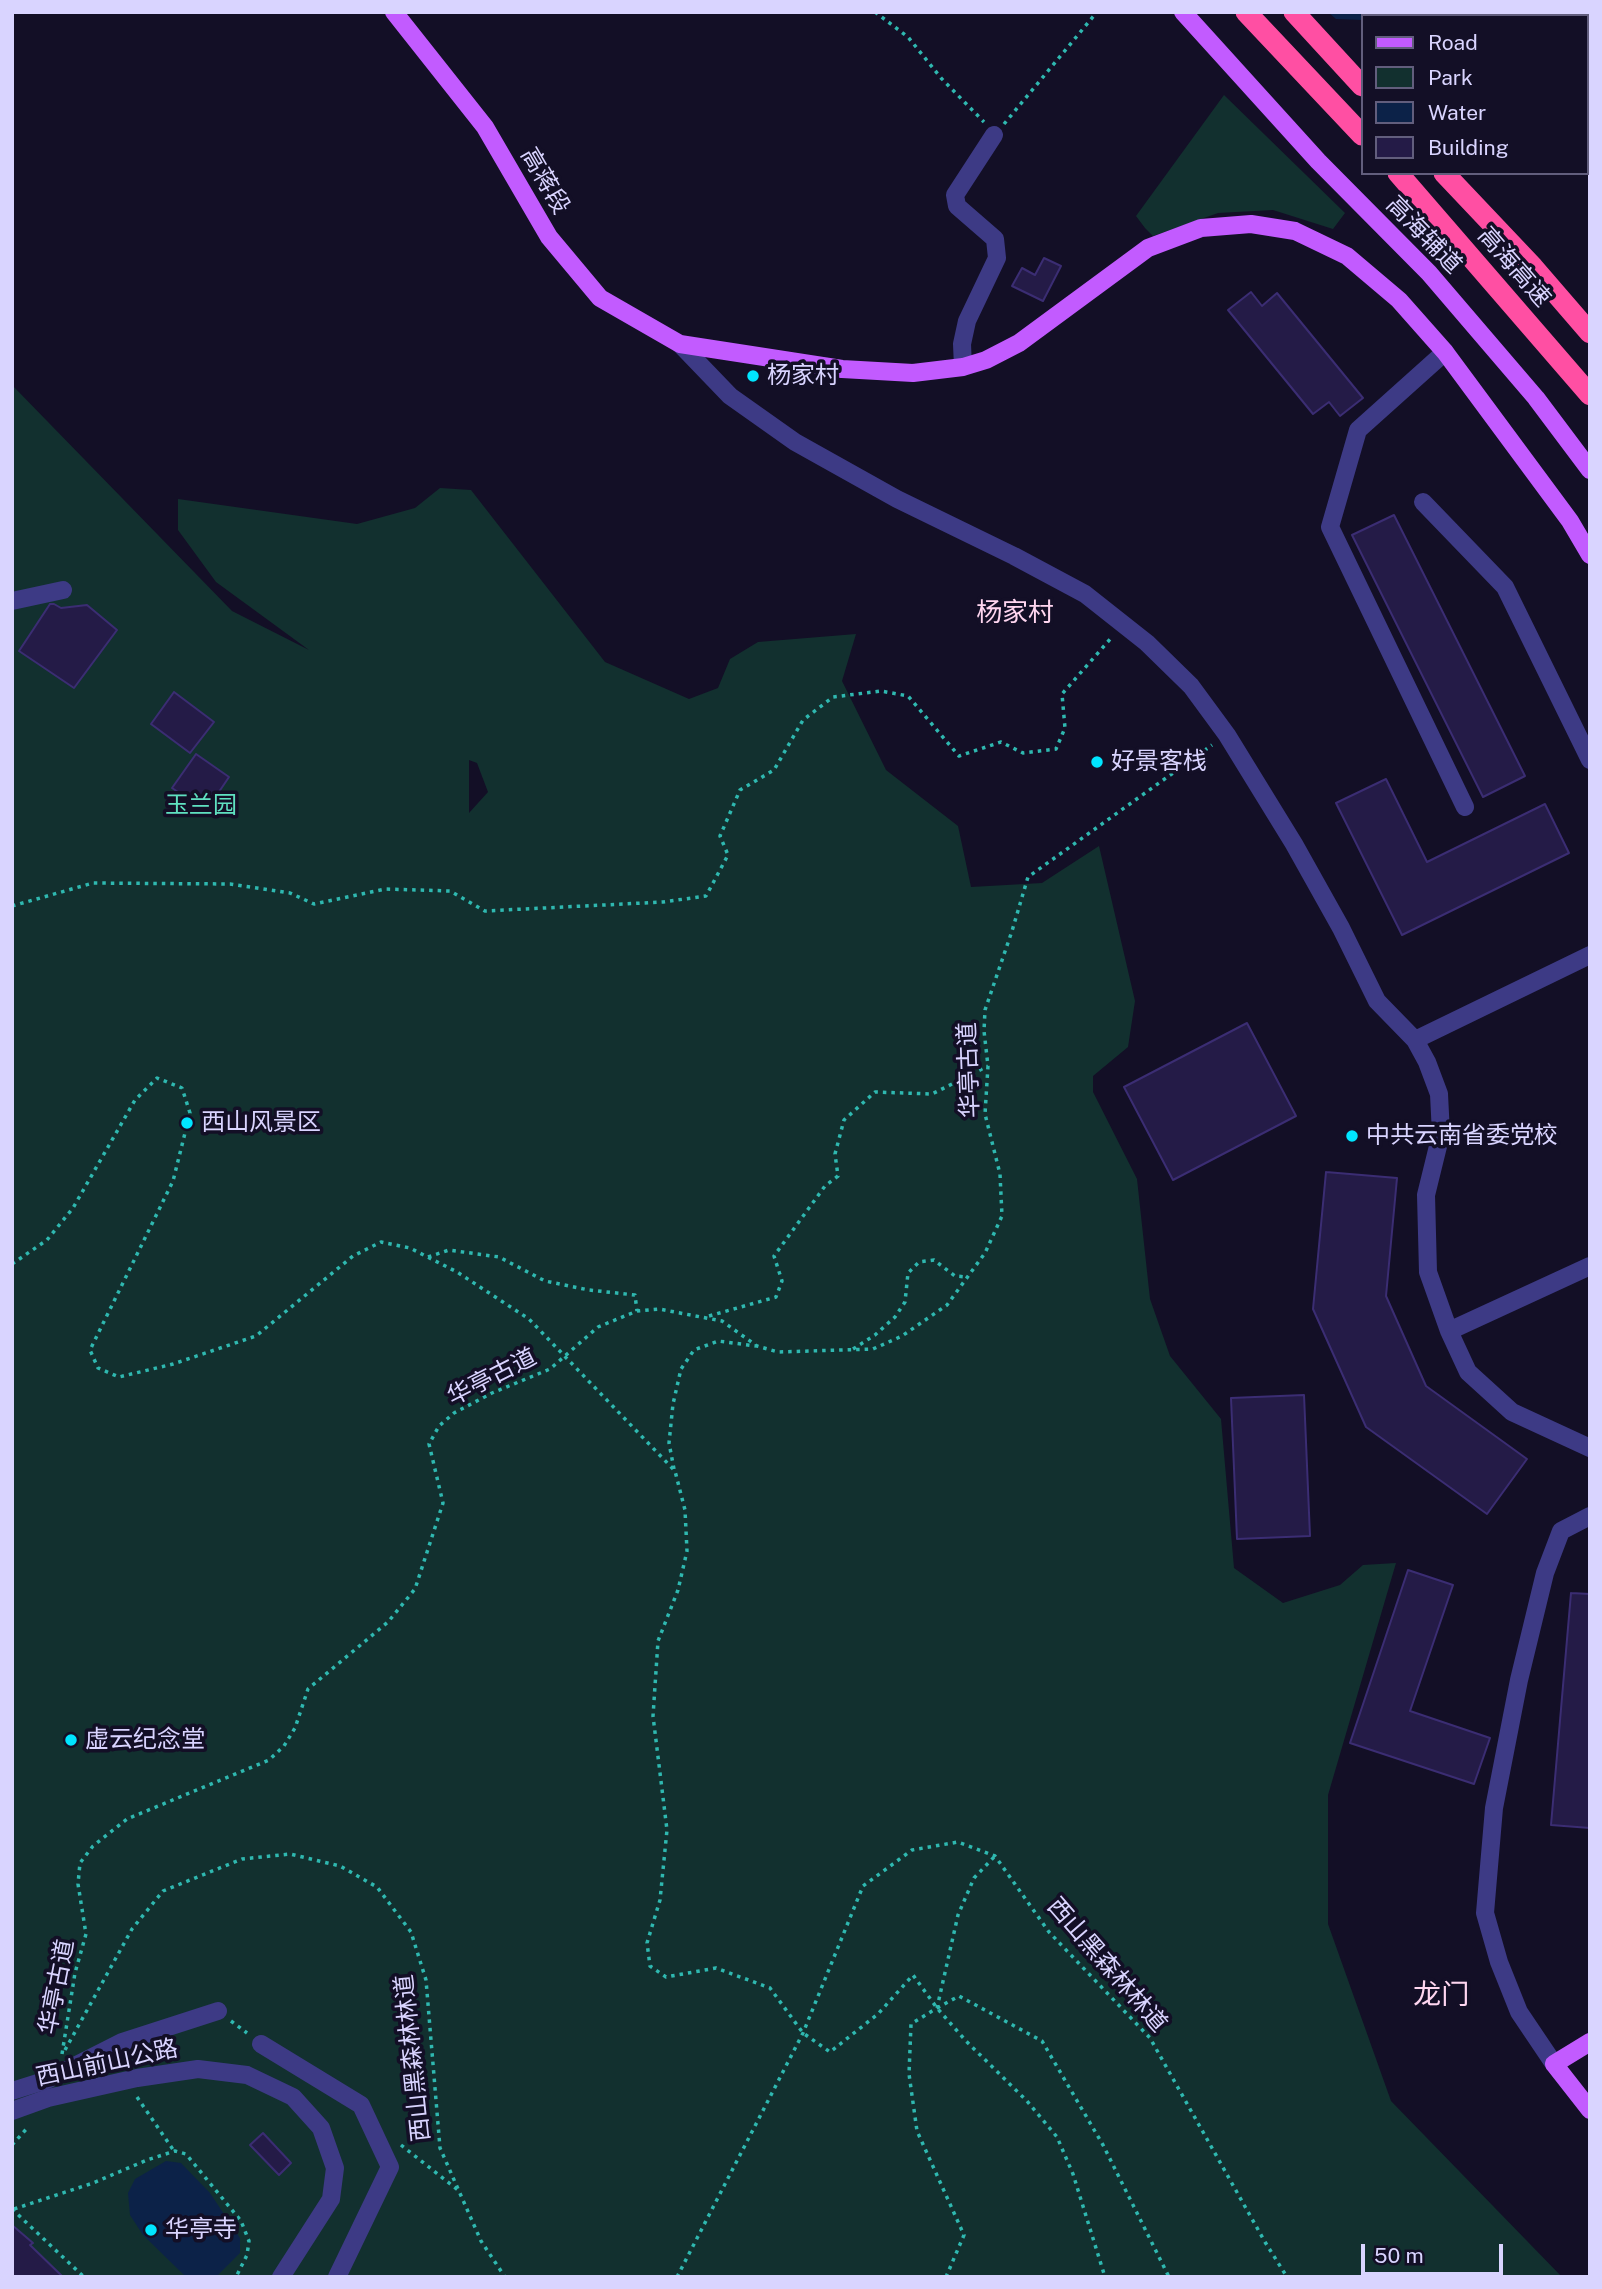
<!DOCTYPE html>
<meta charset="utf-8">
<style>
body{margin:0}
#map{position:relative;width:1602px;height:2289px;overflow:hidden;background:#130f26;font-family:"Public Sans",sans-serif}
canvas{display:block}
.frame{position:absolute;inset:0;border:14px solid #d9d4ff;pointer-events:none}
.legend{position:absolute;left:1361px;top:14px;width:228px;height:161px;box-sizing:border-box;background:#130f26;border:2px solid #625e7d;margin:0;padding:9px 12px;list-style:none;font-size:21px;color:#d9d4ff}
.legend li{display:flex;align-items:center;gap:14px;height:35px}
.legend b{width:35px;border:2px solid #625e7d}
.scale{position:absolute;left:1361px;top:2244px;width:142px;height:32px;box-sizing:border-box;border:4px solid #d9d4ff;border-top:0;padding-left:9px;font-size:21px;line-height:24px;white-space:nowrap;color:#d9d4ff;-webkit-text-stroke:5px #130f26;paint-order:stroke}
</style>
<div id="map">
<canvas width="1602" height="2289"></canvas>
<div class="frame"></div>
<ul class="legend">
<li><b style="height:9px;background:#c25bff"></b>Road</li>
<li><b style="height:19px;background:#12302f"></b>Park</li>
<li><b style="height:19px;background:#0c2248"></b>Water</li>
<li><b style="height:19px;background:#241b47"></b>Building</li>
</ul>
<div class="scale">50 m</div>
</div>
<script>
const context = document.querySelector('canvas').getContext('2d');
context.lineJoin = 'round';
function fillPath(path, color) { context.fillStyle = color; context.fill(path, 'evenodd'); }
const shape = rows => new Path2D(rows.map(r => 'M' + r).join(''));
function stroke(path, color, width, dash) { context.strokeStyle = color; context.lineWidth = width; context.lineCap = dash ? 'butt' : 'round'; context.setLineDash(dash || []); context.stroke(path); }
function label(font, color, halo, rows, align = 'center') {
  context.font = font + ' "Public Sans","Noto Sans SC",sans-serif'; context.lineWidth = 7; context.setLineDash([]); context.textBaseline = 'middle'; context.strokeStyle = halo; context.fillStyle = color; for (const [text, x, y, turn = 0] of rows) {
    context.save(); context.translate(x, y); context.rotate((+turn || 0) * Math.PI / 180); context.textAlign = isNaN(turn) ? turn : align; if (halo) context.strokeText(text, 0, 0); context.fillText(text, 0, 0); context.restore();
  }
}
const green = shape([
 [1224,95,1345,213,1333,229,1273,210,1218,213,1153,236,1145,228,1136,216],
 [12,385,232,611,309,650,216,582,178,530,178,499,357,524,415,508,440,488,471,490,605,662,689,699,718,688,730,659,758,642,856,634,842,681,886,770,958,826,971,887,1042,883,1099,846,1135,1001,1128,1047,1093,1076,1093,1092,1137,1179,1150,1299,1170,1356,1221,1419,1234,1568,1283,1603,1340,1585,1363,1565,1396,1563,1328,1795,1328,1924,1391,2101,1562,2277,12,2277],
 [469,760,477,763,488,792,469,813]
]);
const water = shape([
 [1328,12,1590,12,1590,171,1586,168,1586,16,1362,16,1362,20,1336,19],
 [166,2161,181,2163,210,2193,240,2238,240,2253,216,2277,187,2277,183,2274,143,2235,130,2215,128,2193,135,2179]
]);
const building = shape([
 [1044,258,1061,266,1043,301,1012,286,1022,268,1035,275,1044,258],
 [1251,292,1262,306,1277,293,1363,398,1340,416,1329,402,1313,414,1228,310,1251,292],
 [1394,515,1525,776,1483,797,1352,535,1394,515],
 [50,604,54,604,61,608,87,605,117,630,74,688,19,651,50,604],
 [174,692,214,722,190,753,151,724,174,692],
 [196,754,229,777,206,811,172,788,196,754],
 [1386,779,1427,862,1545,804,1569,853,1402,935,1336,803,1386,779],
 [1247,1023,1296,1116,1173,1180,1124,1087,1247,1023],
 [1326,1172,1397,1178,1386,1296,1426,1386,1527,1459,1487,1514,1366,1427,1313,1309,1326,1172],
 [1304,1395,1310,1536,1237,1539,1231,1398,1304,1395],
 [1408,1570,1453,1585,1410,1711,1490,1738,1474,1784,1350,1743,1408,1570],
 [1571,1593,1590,1594,1590,1828,1551,1825,1571,1593],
 [263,2133,291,2163,279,2175,250,2145,263,2133],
 [12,2225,33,2243,30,2245,63,2277,12,2277,12,2225]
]);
const path = shape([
 [875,12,908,37,941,78,984,122],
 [1004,124,1097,12],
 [12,906,93,883,230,884,290,893,314,904,385,889,450,891,485,911,663,902,706,896,728,855,720,836,740,790,774,770,803,720,833,697,881,691,908,696,959,756,1001,742,1023,753,1056,749,1065,728,1062,694,1112,637],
 [428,1257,449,1250,499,1257,545,1281,589,1290,635,1295,637,1311],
 [12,1264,47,1240,73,1208,135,1100,157,1078,182,1088,190,1113,173,1181,90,1350,98,1368,119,1377,173,1364,256,1336,353,1256,381,1242,410,1248,457,1272,529,1319,675,1471,685,1510,687,1551,678,1590,658,1641,653,1716,667,1830,660,1900,647,1943,650,1966,666,1977,716,1968,770,1988,803,2033,830,2052,878,2014,913,1975,937,2008,966,2041,1027,2101,1057,2137,1073,2174,1105,2277],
 [709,1316,776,1297,782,1281,774,1256,825,1186,838,1176,835,1154,844,1120,875,1092,932,1094,988,1066],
 [853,1349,875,1335,895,1317,905,1302,908,1273,919,1262,934,1260,955,1276,967,1277],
 [674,1469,669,1443,673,1404,681,1369,694,1350,718,1341,756,1346],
 [937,2008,959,1996,1042,2041,1103,2145,1169,2277],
 [231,2021,247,2033],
 [65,2050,132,1929,163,1891,242,1859,290,1854,340,1866,377,1887,411,1932,426,1980,440,2148,481,2241,505,2277],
 [62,2054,75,1973,86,1934,78,1884,80,1863,93,1846,127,1819,269,1760,284,1746,295,1728,308,1689,388,1622,415,1589,443,1503,429,1444,439,1426,454,1413,492,1393,550,1369,598,1327,637,1311,659,1309,722,1321,757,1346,778,1352,873,1349,902,1336,947,1305,985,1253,1002,1216,1000,1174,985,1114,988,1066,984,1031,985,1010,1012,931,1028,877,1212,745],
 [137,2097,174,2151],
 [12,2145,29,2126],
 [401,2145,458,2190],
 [12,2209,84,2277],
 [14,2209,93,2183,147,2160,175,2151,186,2154,241,2221,249,2241,247,2255,236,2277],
 [677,2277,803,2033,863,1886,912,1850,958,1842,995,1856,1049,1932,1150,2038,1265,2242,1287,2277],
 [946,2277,964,2235,917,2131,909,2074,911,2024,937,2008,958,1915,974,1878,995,1856]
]);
const minor = shape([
 [680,344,730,396,795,442,897,499,1014,556,1085,594,1147,643,1191,686,1227,735,1294,844,1341,928,1377,1001,1415,1040,1427,1062,1439,1094,1441,1134,1426,1195,1428,1272,1449,1331,1468,1372,1512,1412,1590,1448],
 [1445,352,1358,430,1330,527,1465,807],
 [963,367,962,344,967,321,997,258,995,239,957,206,955,195,994,135],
 [1423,502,1505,587,1590,760],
 [12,601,63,590],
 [1415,1040,1590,955],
 [1449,1331,1590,1266],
 [1554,2064,1519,2012,1499,1962,1485,1913,1494,1808,1519,1680,1545,1573,1561,1531,1590,1516],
 [12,2111,48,2098,137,2078,198,2069,247,2075,293,2097,321,2128,335,2168,331,2199,281,2277]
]);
const major = shape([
 [394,12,485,127,549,237,600,298,680,344,842,369,913,373,963,367,986,360,1019,343,1148,248,1201,228,1251,224,1295,231,1347,256,1399,300,1445,352,1570,521,1590,555],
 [1183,12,1318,161,1429,273,1536,398,1590,470],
 [1590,2042,1554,2064,1590,2110]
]);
const highway = shape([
 [1246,12,1362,135],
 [1294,12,1362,86],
 [1398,173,1590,395],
 [1444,173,1533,267,1590,333]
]);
const minorBridge = shape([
 [261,2044,361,2105,390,2167,337,2277],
 [12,2091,47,2080,122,2042,218,2011]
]);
const markers = [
 [753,376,7,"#00e5ff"],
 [1097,762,7,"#00e5ff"],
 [187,1123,7,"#00e5ff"],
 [1352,1136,7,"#00e5ff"],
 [71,1740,7,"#00e5ff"],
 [151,2230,7,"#00e5ff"]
];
const streetNames = [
 ["高蒋段",545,181,60],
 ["高海辅道",1424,235,46],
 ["高海高速",1514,267,49],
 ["华亭古道",969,1070,-92],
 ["华亭古道",492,1377,-27],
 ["西山黑森林林道",1107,1965,49],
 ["华亭古道",57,1987,-79],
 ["西山黑森林林道",413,2058,-96],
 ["西山前山公路",107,2063,-12]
];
const poiNames = [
 ["杨家村",767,376],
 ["好景客栈",1111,762],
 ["西山风景区",201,1123],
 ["中共云南省委党校",1366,1136],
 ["虚云纪念堂",85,1740],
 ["华亭寺",165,2230]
];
const parkNames = [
 ["玉兰园",201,806]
];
const neighbourhoodNames = [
 ["杨家村",1015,613]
];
const quarterNames = [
 ["龙门",1441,1995]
];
fillPath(green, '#12302f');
fillPath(water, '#0c2248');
fillPath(building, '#241b47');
stroke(building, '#3b2d73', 2);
stroke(path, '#2fb8b0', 3.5, [3.5, 5]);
stroke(minor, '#3d3a85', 18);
stroke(major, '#c25bff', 18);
stroke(highway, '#ff4fa3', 21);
stroke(minorBridge, '#3d3a85', 18);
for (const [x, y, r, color] of markers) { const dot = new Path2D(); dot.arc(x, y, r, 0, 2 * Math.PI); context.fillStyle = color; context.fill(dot); stroke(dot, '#130f26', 2.5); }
label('24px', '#d9d4ff', '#130f26', streetNames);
label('24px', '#d9d4ff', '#130f26', poiNames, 'left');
label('24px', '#5fe0c0', '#130f26', parkNames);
label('26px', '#ffd6f0', '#130f26', neighbourhoodNames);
label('28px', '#ffd6f0', '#130f26', quarterNames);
</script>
